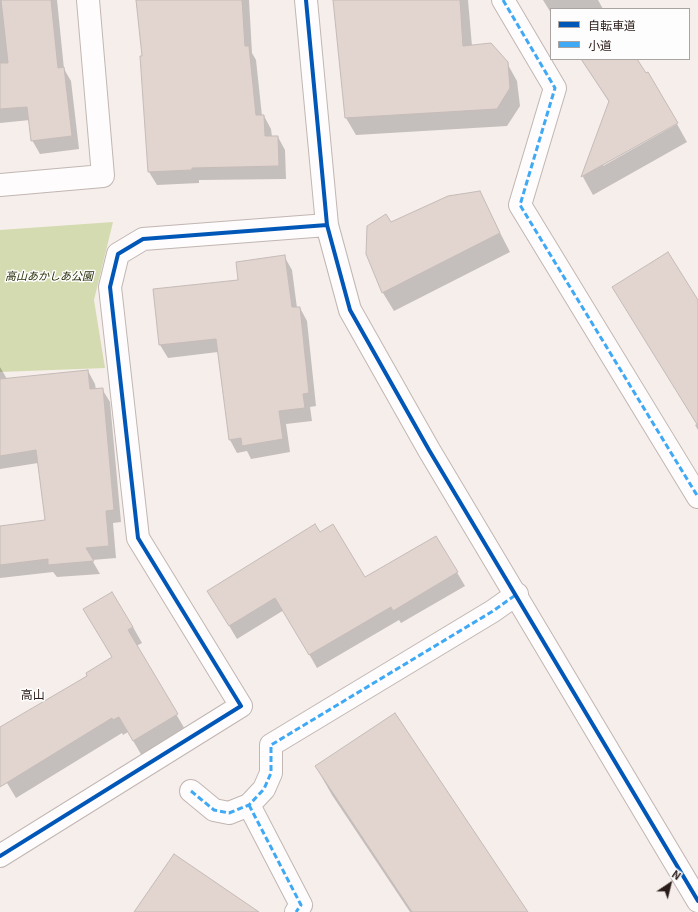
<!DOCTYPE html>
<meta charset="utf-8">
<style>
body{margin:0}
#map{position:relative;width:698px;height:912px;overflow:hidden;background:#f6eeeb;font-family:Georgia,"Noto Sans JP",serif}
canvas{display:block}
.legend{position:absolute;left:550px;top:8px;width:140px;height:52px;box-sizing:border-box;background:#fdfdfd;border:1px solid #a9a3a1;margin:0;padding:5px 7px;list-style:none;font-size:12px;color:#2a1c18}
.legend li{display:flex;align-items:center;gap:8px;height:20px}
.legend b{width:20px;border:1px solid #a9a3a1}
.north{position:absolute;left:650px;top:864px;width:40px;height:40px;-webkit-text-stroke:3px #fdfdfd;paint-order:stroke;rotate:35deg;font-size:11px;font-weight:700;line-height:16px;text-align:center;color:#2a1c18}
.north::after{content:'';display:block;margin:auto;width:14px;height:18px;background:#2a1c18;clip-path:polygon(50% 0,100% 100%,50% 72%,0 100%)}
</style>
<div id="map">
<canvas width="698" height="912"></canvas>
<ul class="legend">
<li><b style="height:5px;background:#0057b8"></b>自転車道</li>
<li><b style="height:5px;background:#3fa9f5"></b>小道</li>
</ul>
<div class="north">N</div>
</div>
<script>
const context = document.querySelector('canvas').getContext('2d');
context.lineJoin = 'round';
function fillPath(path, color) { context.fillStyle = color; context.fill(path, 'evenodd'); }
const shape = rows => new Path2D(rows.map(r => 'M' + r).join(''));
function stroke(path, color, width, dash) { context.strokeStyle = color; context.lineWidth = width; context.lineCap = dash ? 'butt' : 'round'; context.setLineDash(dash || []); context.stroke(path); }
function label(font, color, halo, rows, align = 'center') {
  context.font = font + ' Georgia,"Noto Sans JP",serif'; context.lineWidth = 3; context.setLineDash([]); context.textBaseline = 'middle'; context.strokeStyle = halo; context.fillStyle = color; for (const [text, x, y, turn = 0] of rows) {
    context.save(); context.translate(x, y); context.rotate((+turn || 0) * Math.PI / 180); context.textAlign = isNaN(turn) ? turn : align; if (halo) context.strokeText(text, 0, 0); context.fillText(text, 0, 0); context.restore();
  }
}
const green = shape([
 [113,222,94,300,105,368,0,372,0,230]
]);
const shadow = shape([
 [0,0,57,0,64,69,71,81,79,149,40,154,32,140,30,120,0,123],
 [137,0,249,0,252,53,256,60,262,116,264,116,271,129,272,137,278,137,285,150,286,179,199,180,199,183,157,185,149,172,143,57],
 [334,0,468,0,472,46,507,63,517,81,520,106,507,126,356,135,346,118],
 [543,0,598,0,603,9,551,9,551,13],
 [581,59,636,59,603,166,677,124,687,142,593,195,583,177,609,102],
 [479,192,510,252,394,311,383,293,367,254,391,223],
 [284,256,292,270,297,308,300,308,307,321,316,406,310,407,312,421,286,424,290,452,251,459,247,451,237,453,230,440,218,352,168,358,160,345,240,280],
 [613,287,698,302,698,430,695,425,697,424],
 [0,367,7,379,88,371,95,384,96,390,102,389,110,402,121,522,113,523,116,558,92,560,100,574,57,577,53,572,0,578,0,527,46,521,38,463,0,469],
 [320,533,365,579,436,537,465,586,401,623,399,620,317,668,284,610,237,639,216,604],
 [93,625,133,627,142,643,136,646,186,731,142,756,128,732,123,735,122,733,16,798,7,783,3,785,0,781,0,728,89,676,113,658],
 [316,767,526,912,410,912,332,795]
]);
const building = shape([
 [1,0,51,0,58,68,64,67,72,136,31,141,27,107,0,109,0,63,8,63,1,0],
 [136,0,242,0,245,46,249,46,256,115,264,115,265,136,278,136,279,166,192,168,192,170,148,172,140,56,142,56,136,0],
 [333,0,460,0,463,46,491,43,508,62,510,88,497,109,345,118,333,0],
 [581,59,637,59,646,73,648,72,678,123,581,177,609,101,581,59],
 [480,191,500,233,382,293,366,254,367,226,386,214,391,222,448,196,480,191],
 [668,252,698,300,698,426,612,287,668,252],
 [285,255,292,307,300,307,309,393,303,394,305,408,279,411,283,439,242,446,241,438,229,440,216,339,159,345,153,289,238,280,236,262,285,255],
 [88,370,90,389,103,388,114,510,106,511,109,546,86,548,94,561,48,565,48,559,0,565,0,526,45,520,36,450,0,456,0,379,88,370],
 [315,524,320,532,333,524,365,577,436,536,458,572,393,611,391,607,309,655,275,598,229,626,207,591,315,524],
 [112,592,133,627,128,630,178,714,133,741,119,717,113,720,112,718,0,787,0,727,87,676,86,673,112,657,83,609,112,592],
 [395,713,528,912,412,912,315,766,395,713],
 [174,854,259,912,134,912,174,854]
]);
const street = shape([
 [503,0,555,88,520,205,698,497],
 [0,185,103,176,88,0],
 [191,791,214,810,229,813,249,805,264,789,271,773,271,745,493,611,517,594],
 [249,805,301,905,296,912]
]);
const secondary = shape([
 [306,0,327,225,350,310,429,450,698,901],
 [0,856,241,706,138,538,110,287,118,254,143,239,327,225]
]);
const quiet = shape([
 [503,0,555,88,520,205,698,497],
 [191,791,214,810,229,813,249,805,264,789,271,773,271,745,493,611,517,594],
 [249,805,301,905,296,912]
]);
const cycleway = shape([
 [306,0,327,225,350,310,429,450,698,901],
 [0,856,241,706,138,538,110,287,118,254,143,239,327,225]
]);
const parkNames = [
 ["高山あかしあ公園",49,276]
];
const neighbourhoodNames = [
 ["高山",33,694]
];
fillPath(green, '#d5dbb0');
fillPath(shadow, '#0003');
fillPath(building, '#e2d4cf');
stroke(building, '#c5bbb7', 1);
stroke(street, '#c1b6b2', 24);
stroke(secondary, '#c1b6b2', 24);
stroke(street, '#fefcfc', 22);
stroke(secondary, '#fefcfc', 22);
stroke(quiet, '#3fa9f5', 3, [6, 3]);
stroke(cycleway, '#0057b8', 4);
label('italic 11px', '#282f0a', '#fdfdfd', parkNames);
label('12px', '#2a1c18', '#fdfdfd', neighbourhoodNames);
</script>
